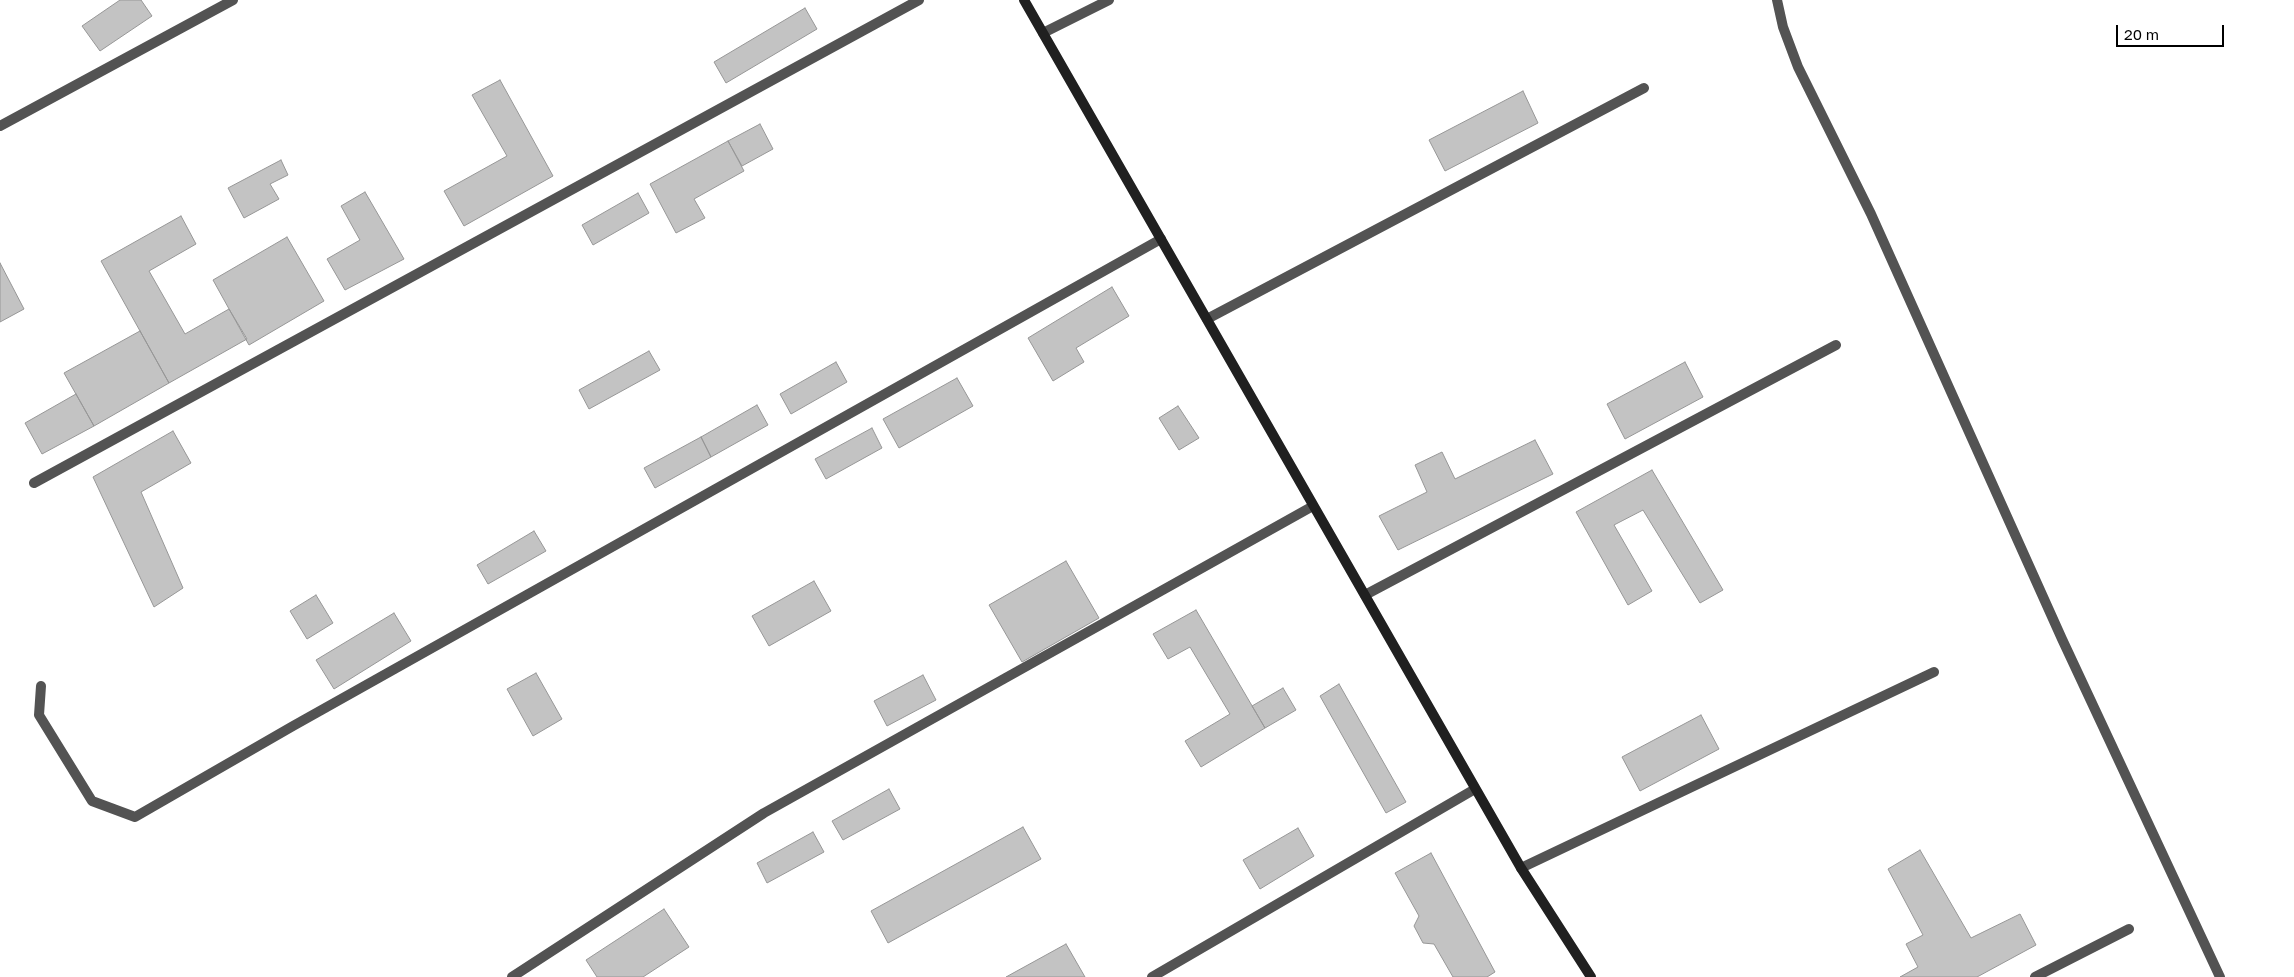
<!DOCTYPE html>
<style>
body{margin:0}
#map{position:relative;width:2294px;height:977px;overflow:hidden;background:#fff;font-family:"Golos Text",sans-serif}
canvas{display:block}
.scale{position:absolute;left:2116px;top:25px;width:108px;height:22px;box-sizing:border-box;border:2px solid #000;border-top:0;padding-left:6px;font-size:15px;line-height:18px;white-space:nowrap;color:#000;-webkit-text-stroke:4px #fff;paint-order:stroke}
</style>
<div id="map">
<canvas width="2294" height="977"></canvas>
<div class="scale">20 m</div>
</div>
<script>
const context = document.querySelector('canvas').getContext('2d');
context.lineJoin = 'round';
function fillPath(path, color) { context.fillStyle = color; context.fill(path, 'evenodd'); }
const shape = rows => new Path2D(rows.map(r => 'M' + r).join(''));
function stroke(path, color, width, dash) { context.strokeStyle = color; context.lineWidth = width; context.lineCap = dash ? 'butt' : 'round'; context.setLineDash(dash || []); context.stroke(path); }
const building = shape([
 [120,0,141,0,152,16,100,51,82,26,120,0],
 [805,8,817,29,726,83,714,62,805,8],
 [500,80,553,176,464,226,444,191,507,156,472,95,500,80],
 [1523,91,1538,123,1445,171,1429,140,1523,91],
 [760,124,773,149,742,166,728,141,760,124],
 [728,141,744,171,694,199,705,218,676,233,650,184,728,141],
 [281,160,288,175,270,184,279,199,244,218,228,188,281,160],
 [365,192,404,259,345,290,327,259,360,240,341,206,365,192],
 [638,193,649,213,593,245,582,225,638,193],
 [181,216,196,244,149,271,185,334,229,309,247,339,169,383,101,261,181,216],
 [287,237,324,301,249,345,213,280,287,237],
 [0,263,24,309,0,322,0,263],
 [1112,287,1129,316,1076,348,1084,362,1053,381,1028,338,1112,287],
 [140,331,169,383,94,426,64,373,140,331],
 [649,351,660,370,589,409,579,390,649,351],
 [836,362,847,382,791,414,780,394,836,362],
 [1685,362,1703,397,1625,439,1607,404,1685,362],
 [957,378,973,406,899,448,883,419,957,378],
 [76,394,94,426,42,454,25,423,76,394],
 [757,405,768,425,711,457,701,437,757,405],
 [1178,406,1199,438,1179,450,1159,418,1178,406],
 [872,428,882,448,826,479,815,459,872,428],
 [173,431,191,463,141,492,183,588,154,607,93,477,173,431],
 [701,437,711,457,655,488,644,468,701,437],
 [1535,440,1553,474,1398,550,1379,516,1427,492,1415,465,1442,452,1455,479,1535,440],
 [1652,470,1723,590,1700,603,1643,510,1614,525,1652,591,1628,605,1576,512,1652,470],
 [534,531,546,551,488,584,477,565,534,531],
 [1066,561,1099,618,1022,662,989,605,1066,561],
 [814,581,831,611,769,646,752,616,814,581],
 [316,595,333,623,307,639,290,611,316,595],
 [1196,610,1265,728,1201,767,1185,741,1230,714,1190,647,1168,659,1153,634,1196,610],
 [394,613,411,641,334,689,316,660,394,613],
 [536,673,562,719,533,736,507,689,536,673],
 [923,675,936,700,887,726,874,701,923,675],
 [1339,684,1406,802,1386,813,1320,696,1339,684],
 [1283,688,1296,710,1265,728,1252,706,1283,688],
 [1701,715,1719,749,1640,791,1622,757,1701,715],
 [889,789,900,809,843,840,832,821,889,789],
 [1023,827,1041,859,888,943,871,911,1023,827],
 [1298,828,1314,856,1260,889,1243,860,1298,828],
 [813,832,824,852,767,883,757,863,813,832],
 [1920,850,1971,938,2020,914,2036,945,1977,977,1900,977,1918,967,1906,944,1923,935,1888,869,1920,850],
 [1431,853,1495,972,1487,977,1453,977,1434,944,1423,943,1414,926,1419,916,1395,873,1431,853],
 [664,909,689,947,643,977,597,977,586,960,664,909],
 [1066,944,1085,977,1006,977,1066,944]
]);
const lane = shape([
 [1777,0,1783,27,1798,67,1871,214,2062,639,2220,977],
 [1207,319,1644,88],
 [1152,977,1475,789]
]);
const street = shape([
 [1043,33,1109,0],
 [0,126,233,0],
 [34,483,919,0],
 [1365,595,1836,345],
 [41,686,39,715,92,801,135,817,293,726,1161,239],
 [1521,868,1934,672],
 [512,977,764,813,1313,506],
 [2035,977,2129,929]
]);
const secondary = shape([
 [1024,0,1521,868,1591,977]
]);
fillPath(building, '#c3c3c3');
stroke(building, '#979797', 1);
stroke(lane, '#535353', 10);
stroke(street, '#535353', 10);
stroke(secondary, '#202020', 10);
</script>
